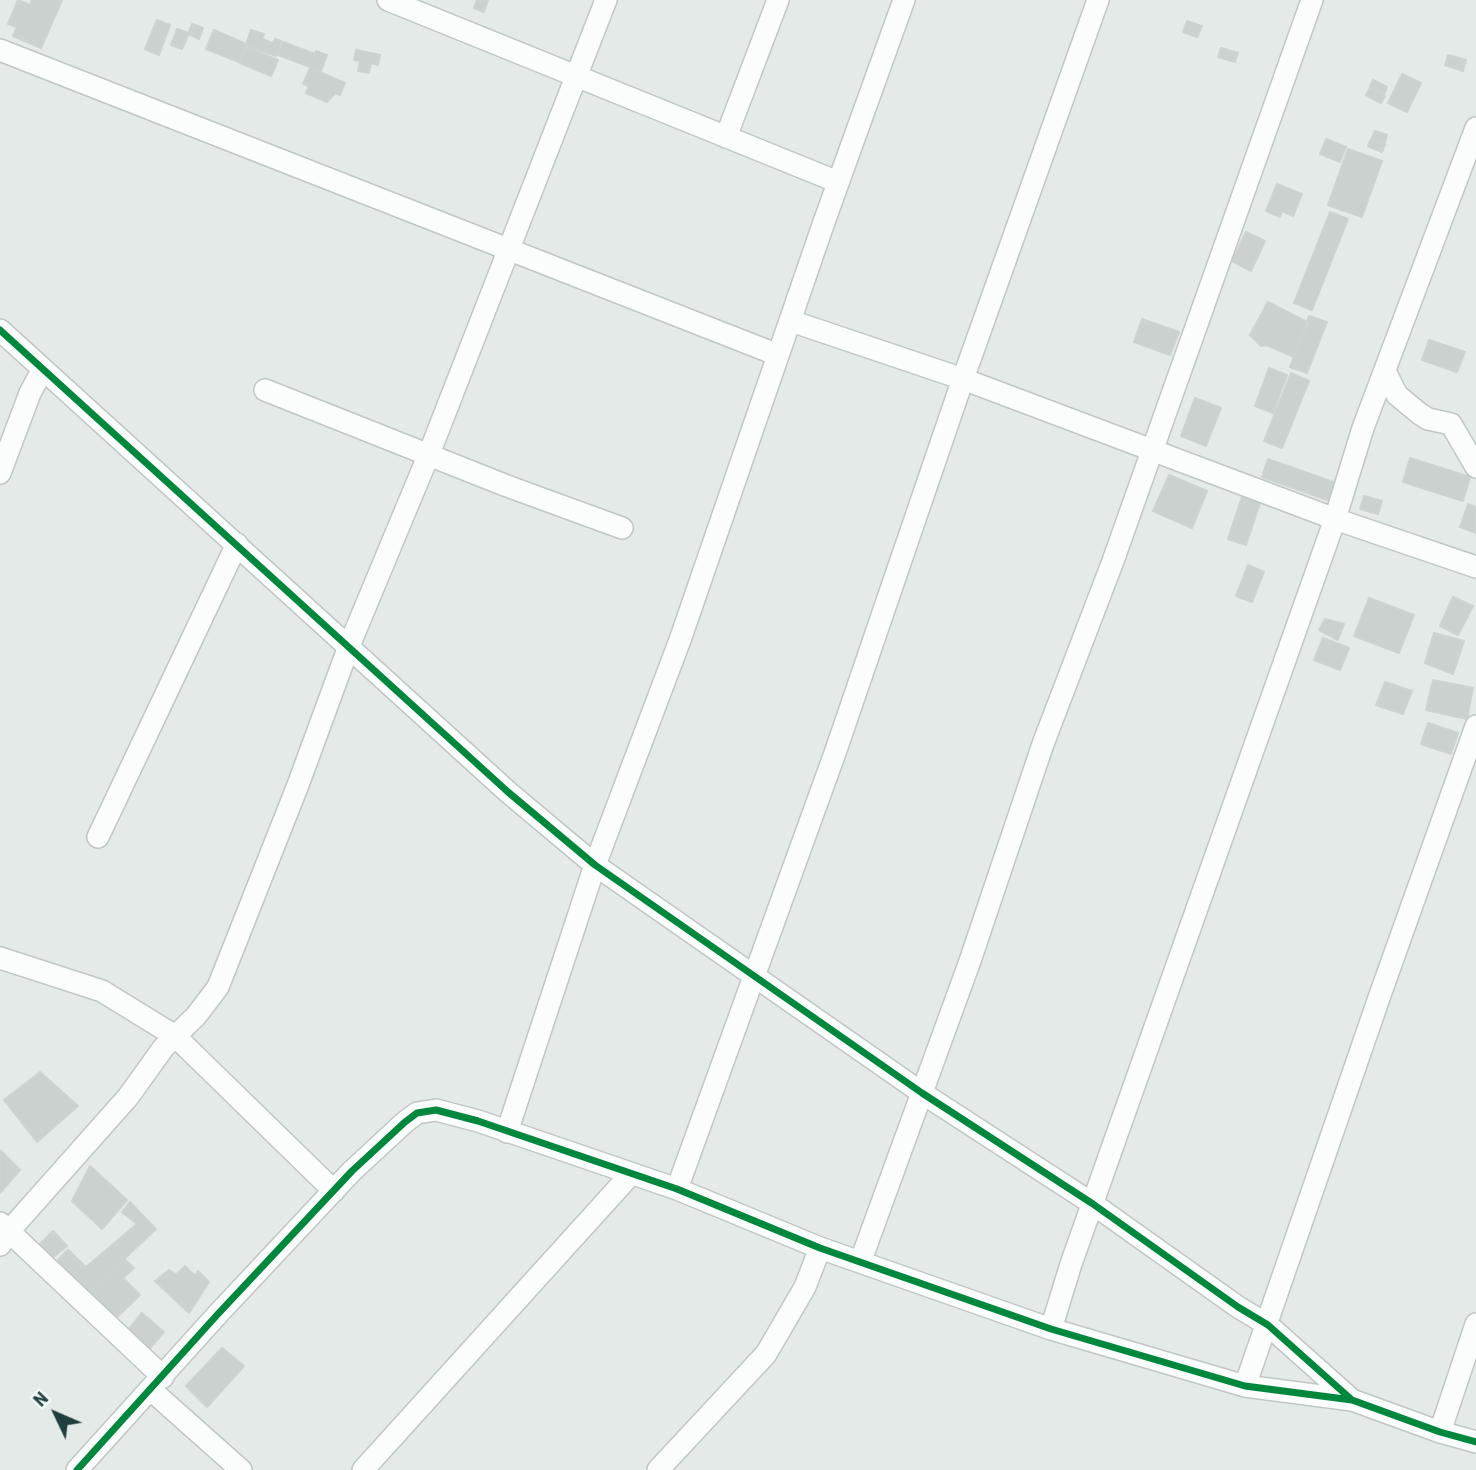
<!DOCTYPE html>
<style>
body{margin:0}
#map{position:relative;width:1476px;height:1470px;overflow:hidden;background:#e3eae8;font-family:"Roboto Condensed",sans-serif}
canvas{display:block}
.north{position:absolute;left:21px;top:1379px;width:70px;height:70px;-webkit-text-stroke:5px #f1f9f6;paint-order:stroke;rotate:314deg;font-size:19px;font-weight:700;line-height:28px;text-align:center;color:#1f3f3c}
.north::after{content:'';display:block;margin:auto;width:24px;height:32px;background:#1f3f3c;clip-path:polygon(50% 0,100% 100%,50% 72%,0 100%)}
</style>
<div id="map">
<canvas width="1476" height="1470"></canvas>
<div class="north">N</div>
</div>
<script>
const context = document.querySelector('canvas').getContext('2d');
context.lineJoin = 'round';
function fillPath(path, color) { context.fillStyle = color; context.fill(path, 'evenodd'); }
const shape = rows => new Path2D(rows.map(r => 'M' + r).join(''));
function stroke(path, color, width, dash) { context.strokeStyle = color; context.lineWidth = width; context.lineCap = dash ? 'butt' : 'round'; context.setLineDash(dash || []); context.stroke(path); }
const building = shape([
 [18,0,30,5,32,0,62,0,41,48,13,36,17,27,8,24,18,0],
 [477,0,488,0,484,12,474,8,477,0],
 [157,20,170,25,159,55,145,49,157,20],
 [1187,21,1202,26,1197,37,1183,32,1187,21],
 [192,24,203,28,199,39,188,34,192,24],
 [177,29,189,33,182,49,171,45,177,29],
 [214,30,246,44,239,62,206,49,214,30],
 [251,30,264,34,262,39,273,43,275,39,281,41,276,56,246,45,251,30],
 [283,42,315,54,316,51,327,55,321,71,278,55,283,42],
 [246,47,278,60,271,76,240,63,246,47],
 [1221,48,1238,53,1235,62,1218,57,1221,48],
 [356,50,380,55,378,65,371,63,369,73,358,71,360,61,354,60,356,50],
 [1448,55,1466,60,1463,71,1445,65,1448,55],
 [310,68,345,83,340,95,335,93,327,102,306,93,309,86,303,84,310,68],
 [1402,74,1421,83,1407,112,1388,103,1402,74],
 [1373,80,1387,87,1384,94,1370,87,1373,80],
 [1370,88,1385,96,1381,103,1366,95,1370,88],
 [1375,131,1387,135,1385,142,1372,138,1375,131],
 [1326,139,1346,147,1340,162,1320,154,1326,139],
 [1371,139,1385,144,1382,152,1368,146,1371,139],
 [1348,149,1382,161,1362,217,1328,205,1348,149],
 [1277,184,1302,194,1293,216,1282,211,1280,217,1266,211,1277,184],
 [1330,212,1348,219,1312,310,1294,303,1330,212],
 [1246,232,1265,241,1251,271,1232,261,1246,232],
 [1268,302,1309,323,1292,356,1266,345,1261,346,1250,335,1268,302],
 [1309,316,1327,322,1307,373,1290,367,1309,316],
 [1142,319,1179,332,1170,355,1134,342,1142,319],
 [1429,340,1465,352,1457,372,1422,360,1429,340],
 [1269,368,1287,375,1273,413,1255,406,1269,368],
 [1291,373,1309,381,1282,448,1264,441,1291,373],
 [1195,398,1221,408,1206,446,1181,436,1195,398],
 [1410,458,1470,477,1463,501,1403,482,1410,458],
 [1268,459,1339,484,1333,502,1262,477,1268,459],
 [1169,475,1207,491,1192,528,1153,511,1169,475],
 [1364,496,1382,501,1378,514,1360,509,1364,496],
 [1242,497,1260,503,1246,545,1228,539,1242,497],
 [1468,504,1476,507,1476,533,1460,527,1468,504],
 [1248,565,1264,572,1252,602,1236,596,1248,565],
 [1453,597,1473,606,1458,635,1440,626,1453,597],
 [1369,598,1414,615,1399,653,1354,636,1369,598],
 [1325,619,1344,624,1338,640,1319,630,1325,619],
 [1434,633,1464,641,1453,674,1425,663,1434,633],
 [1323,638,1349,648,1340,670,1314,660,1323,638],
 [1433,680,1473,688,1467,719,1426,710,1433,680],
 [1385,682,1412,691,1403,714,1376,705,1385,682],
 [1428,723,1458,733,1451,754,1421,744,1428,723],
 [40,1072,78,1106,37,1142,4,1100,40,1072],
 [0,1150,20,1170,0,1193,0,1150],
 [90,1166,127,1200,102,1229,72,1201,90,1166],
 [130,1202,156,1229,84,1297,55,1263,68,1250,86,1267,137,1224,122,1212,130,1202],
 [53,1231,67,1246,52,1258,39,1245,53,1231],
 [123,1258,134,1268,123,1278,140,1295,115,1319,89,1294,123,1258],
 [185,1266,195,1276,198,1271,209,1282,189,1313,155,1281,169,1270,176,1275,185,1266],
 [142,1313,164,1332,150,1348,129,1329,142,1313],
 [222,1348,244,1366,207,1407,186,1386,222,1348]
]);
const minor = shape([
 [388,0,838,182],
 [0,50,778,355],
 [726,137,778,0],
 [791,321,963,379,1335,519,1476,567],
 [0,330,508,792,595,865,922,1093,1093,1204,1238,1307,1268,1325,1352,1400],
 [1385,371,1397,395,1420,414,1428,419,1451,424,1476,467],
 [265,390,507,486,622,528],
 [0,473,30,393,43,369],
 [98,837,237,544],
 [0,958,102,991,175,1036,334,1191],
 [507,1132,595,865,680,640,824,222,904,0],
 [677,1189,835,753,963,379,1098,0],
 [0,1223,163,1377],
 [0,1245,9,1231,128,1097,164,1047,196,1016,218,987,298,785,349,646,429,454,606,0],
 [861,1260,970,961,1043,744,1113,561,1312,0],
 [1051,1329,1071,1264,1335,519,1363,428,1476,128],
 [1245,1386,1380,995,1476,726],
 [151,1390,241,1470],
 [1440,1432,1476,1324],
 [77,1470,217,1315,352,1171,405,1122,417,1113,436,1110,478,1121,677,1189,820,1248,1051,1329,1245,1386,1352,1400,1440,1432,1476,1442],
 [363,1470,631,1174],
 [658,1470,766,1354,805,1287,820,1248]
]);
const cycleway = shape([
 [0,330,508,792,595,865,922,1093,1093,1204,1238,1307,1268,1325,1352,1400],
 [77,1470,217,1315,352,1171,405,1122,417,1113,436,1110,478,1121,677,1189,820,1248,1051,1329,1245,1386,1352,1400,1440,1432,1476,1442]
]);
fillPath(building, '#cad1cf');
stroke(building, '#ccd3d1', 2);
stroke(minor, '#c0c7c5', 24);
stroke(minor, '#fbfcfc', 21);
stroke(cycleway, '#00873e', 7);
</script>
